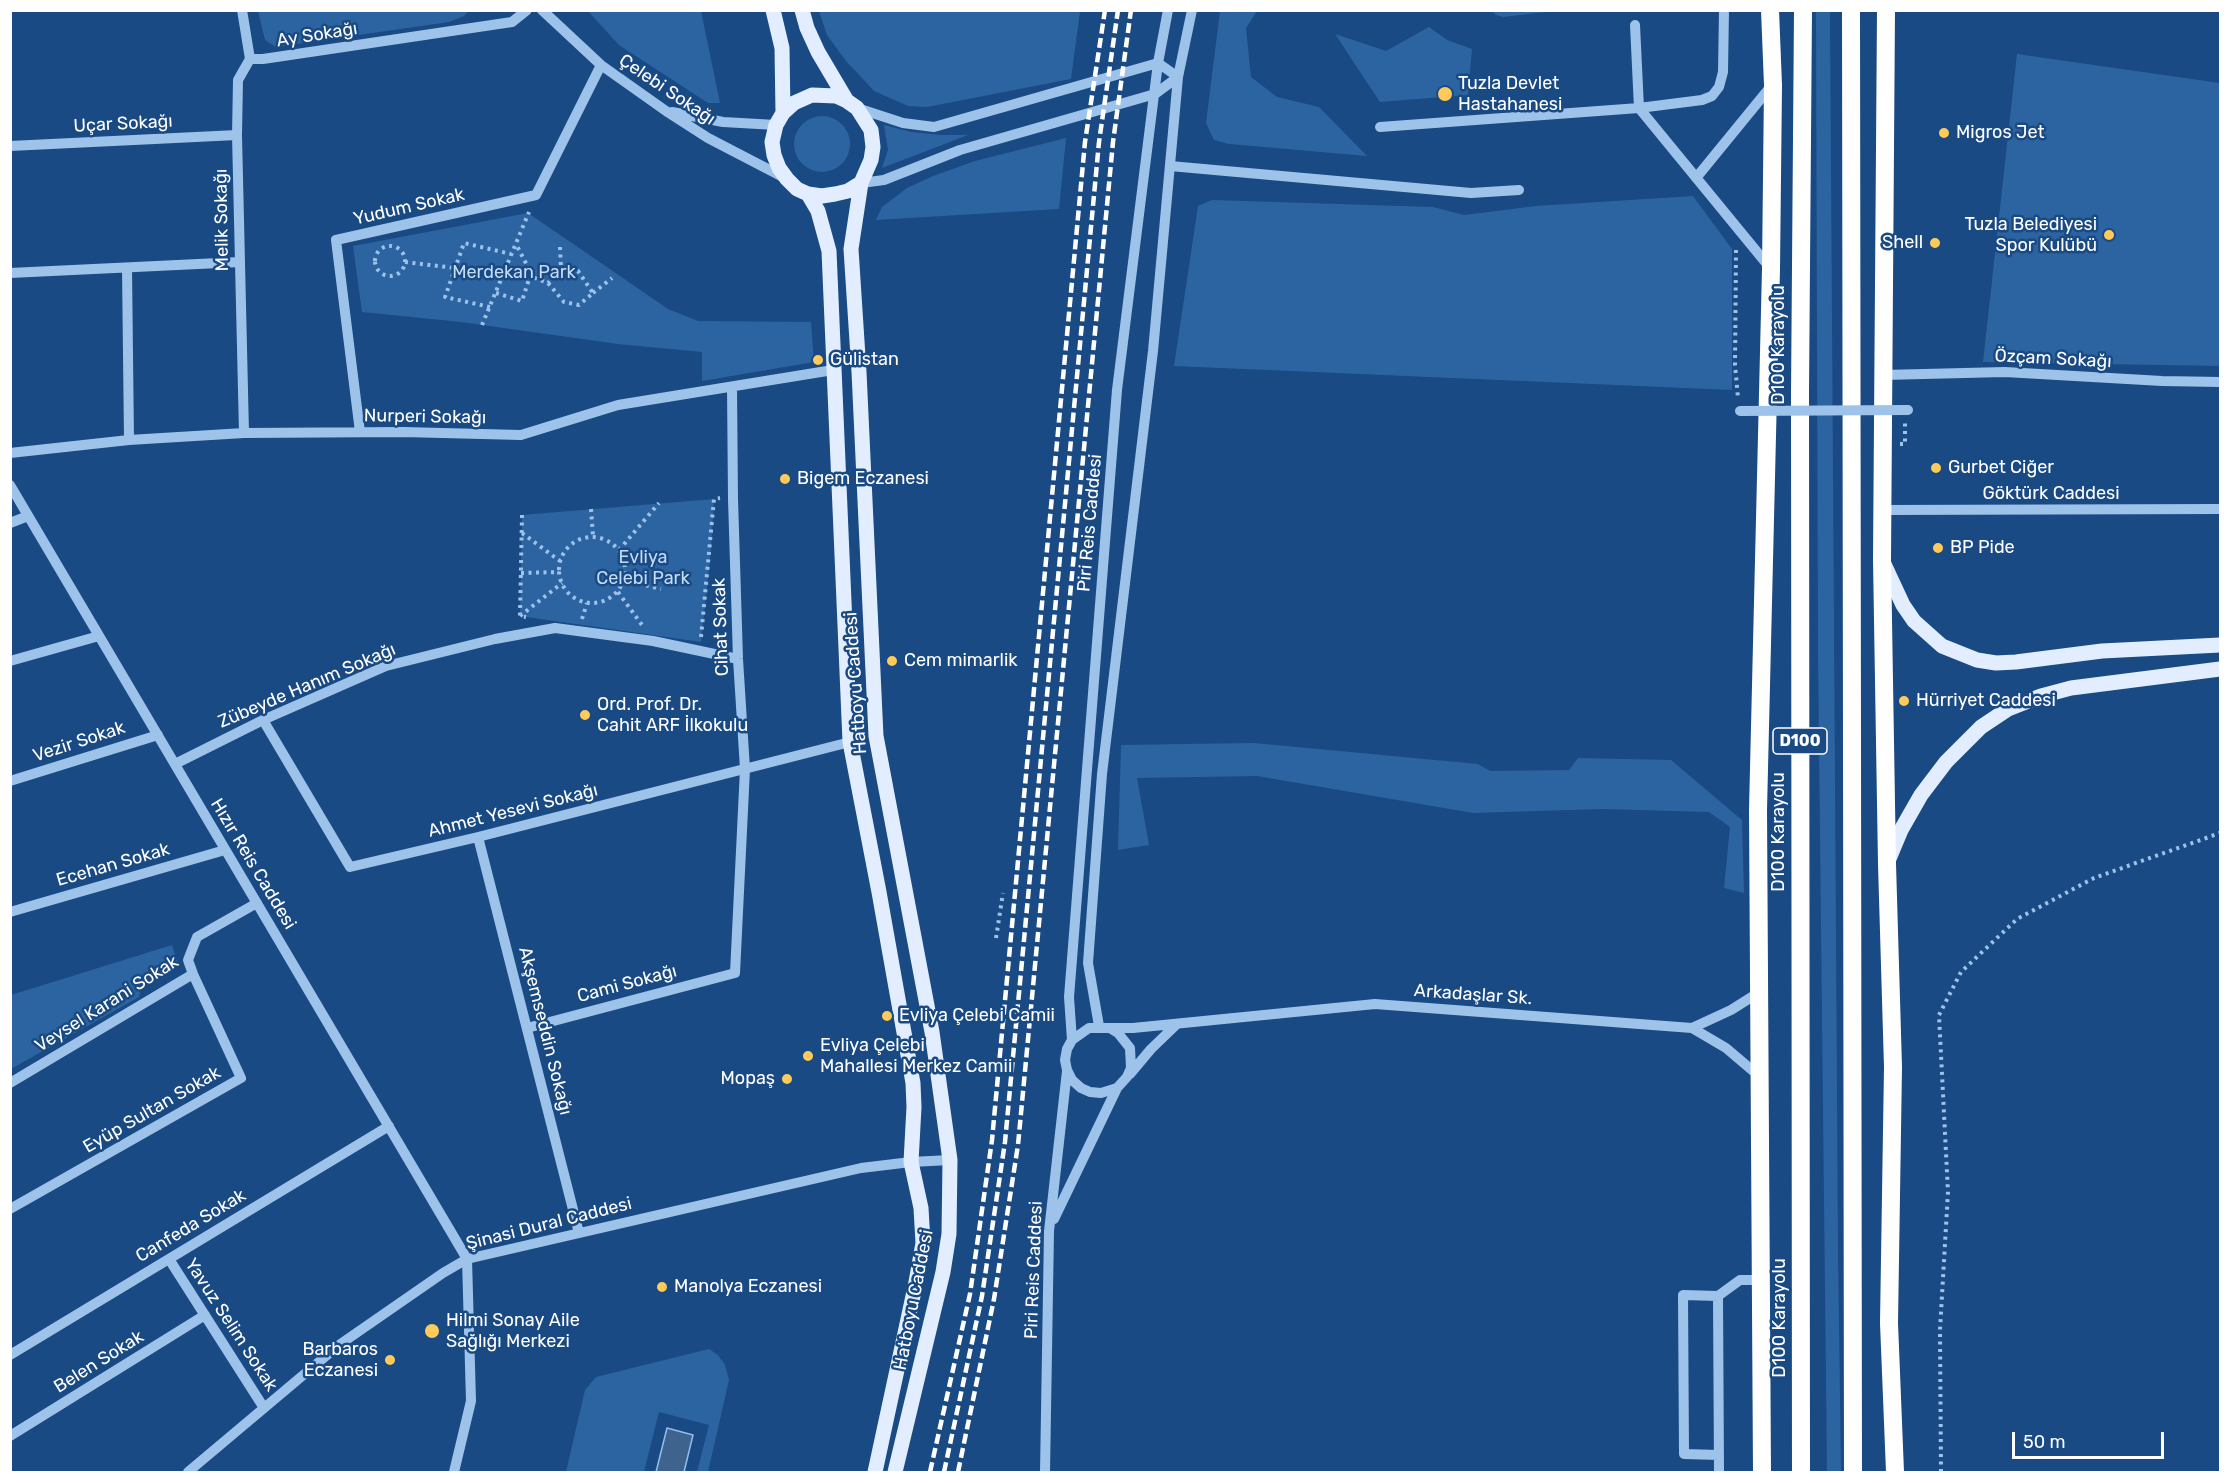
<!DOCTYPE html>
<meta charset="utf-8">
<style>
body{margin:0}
#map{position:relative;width:2231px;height:1483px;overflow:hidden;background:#194a83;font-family:Rubik,sans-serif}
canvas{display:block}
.frame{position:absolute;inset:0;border:12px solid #fff;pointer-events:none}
.scale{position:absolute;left:2012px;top:1432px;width:152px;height:27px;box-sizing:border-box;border:3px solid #fff;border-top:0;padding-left:8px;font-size:18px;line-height:21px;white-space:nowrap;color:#fff;-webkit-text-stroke:4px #194a83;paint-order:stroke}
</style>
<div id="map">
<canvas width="2231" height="1483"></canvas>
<div class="frame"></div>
<div class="scale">50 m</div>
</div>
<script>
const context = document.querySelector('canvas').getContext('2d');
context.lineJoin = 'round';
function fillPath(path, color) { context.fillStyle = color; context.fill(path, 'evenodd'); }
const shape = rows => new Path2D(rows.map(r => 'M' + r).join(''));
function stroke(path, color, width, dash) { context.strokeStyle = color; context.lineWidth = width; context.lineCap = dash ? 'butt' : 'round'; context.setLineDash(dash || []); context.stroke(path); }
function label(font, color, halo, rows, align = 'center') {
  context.font = font + ' Rubik,sans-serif'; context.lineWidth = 5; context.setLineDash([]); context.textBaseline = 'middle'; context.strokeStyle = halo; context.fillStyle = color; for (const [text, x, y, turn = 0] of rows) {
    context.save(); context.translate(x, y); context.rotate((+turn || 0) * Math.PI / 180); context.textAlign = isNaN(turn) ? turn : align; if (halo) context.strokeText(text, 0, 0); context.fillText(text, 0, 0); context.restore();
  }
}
const green = shape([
 [258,11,258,10,469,11,464,16,449,22,276,47,265,40],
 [588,11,701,11,720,103,708,103,619,45],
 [819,11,1080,11,1071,79,927,107,908,106,874,91,863,79,846,61,827,35],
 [1220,11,1257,11,1246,28,1251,77,1277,97,1319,107,1367,156,1229,144,1214,140,1206,123],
 [1492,11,1554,11,1503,17,1496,15],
 [1816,11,1830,11,1838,1249,1841,1472,1827,1472,1818,651],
 [1429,27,1447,40,1472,49,1468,95,1380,102,1335,34,1386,51],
 [2017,54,2220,83,2220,366,1983,362],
 '794 144a28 28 0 1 1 56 0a28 28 0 1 1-56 0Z',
 [884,125,911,132,941,135,968,135,882,168,888,150],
 [1066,138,1059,209,876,220,882,207,907,188,933,176,975,161],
 [1693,196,1732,249,1732,390,1174,366,1198,206,1212,200,1433,207,1464,215,1536,206],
 [528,213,668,309,698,321,811,322,814,362,702,381,702,352,618,344,461,322,362,312,353,246],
 [714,499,711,549,701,642,520,616,522,515],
 [1254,743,1478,764,1490,771,1569,770,1578,758,1671,760,1742,820,1744,893,1724,888,1730,827,1709,812,1602,809,1473,813,1257,776,1137,778,1149,845,1118,850,1121,745],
 [172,945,178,964,141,990,139,997,11,1069,11,995],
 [709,1349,718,1355,725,1365,729,1380,708,1472,697,1472,709,1425,659,1412,644,1472,566,1472,585,1390,596,1377]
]);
const water = shape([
 [667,1428,693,1435,684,1472,656,1472,667,1428]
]);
const path = shape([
 '375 261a15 15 0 1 1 30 0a15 15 0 1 1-30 0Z',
 [560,247,561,268],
 [1736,250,1735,365,1738,398],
 [405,262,455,268],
 [506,267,548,283,564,302,579,305,593,293,578,271,561,268,548,283],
 [496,293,522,301,531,273,516,244],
 [593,293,612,278],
 [490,307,445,297,464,243,511,254],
 [482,325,529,212],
 [1900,444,1905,444,1905,423],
 [591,509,593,536],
 [522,515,520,616,526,617],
 [522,533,560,561],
 '559 570a33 33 0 1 1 66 0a33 33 0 1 1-66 0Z',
 [619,550,659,503],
 [521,573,559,572],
 [624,580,661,589],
 [618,592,642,625],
 [520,616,562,583],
 [582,619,587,603],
 [701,637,714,499,720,498],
 [996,938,1003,893],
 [1941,1472,1940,1330,1948,1192,1939,1015,1961,972,2017,919,2094,878,2220,833]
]);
const minor = shape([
 [242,10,250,59,238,80,237,135,244,433],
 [542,10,601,65,666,111,708,138,785,178],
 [1635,25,1639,108,1702,100,1712,96,1719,87,1723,72,1724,10],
 [250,59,263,59,512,22,527,10],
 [857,108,903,123,934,127,1158,63],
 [672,112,723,122,776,125],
 [1380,127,1639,108,1771,269],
 [10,146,237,135],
 [1170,166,1471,193,1519,190],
 [1696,178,1772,85],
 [861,183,884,180,960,150,1155,94,1178,77,1158,63],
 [127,268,129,440],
 [10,273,240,262],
 [1883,375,2005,372,2162,381,2220,382],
 [360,432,336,240,536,195,601,65],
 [10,453,129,440,244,433,403,432,521,435,618,405,833,370],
 [10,485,467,1259,471,1401,454,1472],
 [1882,510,2220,509],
 [10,523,28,516],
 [10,661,99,636],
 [263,720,350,867,478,837,850,742],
 [175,764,263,720,386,666,495,639,555,628,653,641,738,659],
 [10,781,158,735],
 [478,837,579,1233],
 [10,912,225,850],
 [1099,1026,1088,963,1102,774,1153,351,1178,77,1192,10],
 [527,1028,735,973,745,769,738,659,733,499,732,387],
 [1110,1028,1118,1033,1130,1048,1131,1068,1127,1077,1117,1088,1101,1093,1090,1092,1081,1088,1072,1080,1067,1070,1065,1060,1067,1049,1072,1040,1089,1028,1133,1028,1375,1004,1692,1028,1731,1010,1758,993],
 [1692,1028,1726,1048,1759,1076],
 [1072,1040,1069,997,1117,390,1158,63,1168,10],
 [1130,1074,1151,1049,1177,1024],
 [10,1083,193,974,188,960,197,937,257,903],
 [10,1209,241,1078,193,974],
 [1054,1219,1117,1088],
 [169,1259,264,1408],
 [1718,1296,1719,1472],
 [10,1355,389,1126],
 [10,1436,205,1315],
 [1719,1455,1684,1454,1683,1295,1718,1296,1740,1280,1760,1280],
 [188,1472,339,1345,443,1273,467,1259,861,1168,911,1162,950,1160],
 [1045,1472,1049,1231,1067,1071]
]);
const major = shape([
 [773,10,782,48,783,113,776,125,772,142,774,155,779,168,787,179,797,189,808,194,818,211,829,251,850,742,879,892,913,1083,914,1107,911,1162,921,1208,923,1243,916,1282,875,1472],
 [802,10,807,28,818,52,847,101,857,108,871,130,873,147,871,160,861,183,851,249,859,372,876,736,932,1032,950,1160,949,1234,943,1272,895,1472],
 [783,113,794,103,812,95,836,96,847,101],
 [808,194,822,196,835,194,848,191,861,183],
 [1883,562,1903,605,1914,621,1942,646,1977,660,1996,663,2016,662,2102,651,2220,645],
 [1888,861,1901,830,1921,795,1946,762,1981,727,2008,709,2041,696,2071,688,2220,669]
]);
const highway = shape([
 [1851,10,1853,1472],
 [1886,10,1882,559,1887,864,1893,1067,1889,1323,1895,1472],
 [1762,1472,1758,810,1771,269,1773,85,1770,10],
 [1801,1472,1800,393,1803,10]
]);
const rail = shape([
 [930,1472,970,1294,992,1140,1085,142,1105,10],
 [944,1472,982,1296,1005,1142,1099,142,1118,10],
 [958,1472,994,1299,1018,1145,1113,142,1131,10]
]);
const minorBridge = shape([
 [1740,411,1908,410]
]);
const markers = [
 [1445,94,8,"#feca59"],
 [1944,133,6,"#feca59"],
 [2109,235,6,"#feca59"],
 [1935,243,6,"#feca59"],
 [818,360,6,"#feca59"],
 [1936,468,6,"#feca59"],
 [785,479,6,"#feca59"],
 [1938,548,6,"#feca59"],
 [892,661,6,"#feca59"],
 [1904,701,6,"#feca59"],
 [585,715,6,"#feca59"],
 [887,1016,6,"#feca59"],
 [808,1056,6,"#feca59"],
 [787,1079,6,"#feca59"],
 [662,1287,6,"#feca59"],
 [432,1331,8,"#feca59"],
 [390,1360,6,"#feca59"]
];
const shields = [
 [1800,741,54]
];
const shieldNames = [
 ["D100",1800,741]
];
const streetNames = [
 ["Ay Sokağı",317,35,-9],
 ["Çelebi Sokağı",667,90,34],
 ["Uçar Sokağı",123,124,-3],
 ["Yudum Sokak",409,207,-13],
 ["Melik Sokağı",222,220,-91],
 ["D100 Karayolu",1779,345,-90],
 ["Özçam Sokağı",2053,359,3],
 ["Nurperi Sokağı",425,417,1],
 ["Göktürk Caddesi",2051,494],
 ["Piri Reis Caddesi",1090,523,-85],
 ["Cihat Sokak",721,627,-92],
 ["Hatboyu Caddesi",856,683,-94],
 ["Zübeyde Hanım Sokağı",307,686,-23],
 ["Vezir Sokak",79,742,-18],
 ["Ahmet Yesevi Sokağı",513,811,-14],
 ["D100 Karayolu",1779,832,-90],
 ["Hızır Reis Caddesi",253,864,59],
 ["Ecehan Sokak",113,865,-16],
 ["Cami Sokağı",627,984,-15],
 ["Arkadaşlar Sk.",1473,995,4],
 ["Veysel Karani Sokak",107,1004,-32],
 ["Akşemseddin Sokağı",545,1031,76],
 ["Eyüp Sultan Sokak",152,1110,-30],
 ["Şinasi Dural Caddesi",549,1224,-14],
 ["Canfeda Sokak",191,1226,-31],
 ["Piri Reis Caddesi",1034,1270,-88],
 ["Hatboyu Caddesi",914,1300,-79],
 ["D100 Karayolu",1780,1318,-90],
 ["Yavuz Selim Sokak",231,1325,57],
 ["Belen Sokak",99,1362,-32]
];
const poiNames = [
 ["Tuzla Devlet",1458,84],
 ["Hastahanesi",1458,105],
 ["Migros Jet",1956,133],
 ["Tuzla Belediyesi",2097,225,"right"],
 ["Spor Kulübü",2097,246,"right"],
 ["Shell",1923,243,"right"],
 ["Gülistan",830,360],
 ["Gurbet Ciğer",1948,468],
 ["Bigem Eczanesi",797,479],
 ["BP Pide",1950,548],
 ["Cem mimarlik",904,661],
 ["Hürriyet Caddesi",1916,701],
 ["Ord. Prof. Dr.",597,705],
 ["Cahit ARF İlkokulu",597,726],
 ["Evliya Çelebi Camii",899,1016],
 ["Evliya Çelebi",820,1046],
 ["Mahallesi Merkez Camii",820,1067],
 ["Mopaş",775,1079,"right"],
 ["Manolya Eczanesi",674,1287],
 ["Hilmi Sonay Aile",446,1321],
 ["Sağlığı Merkezi",446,1342],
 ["Barbaros",378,1350,"right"],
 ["Eczanesi",378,1371,"right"]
];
const parkNames = [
 ["Merdekan Park",514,273],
 ["Evliya",643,558],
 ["Celebi Park",643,579]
];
fillPath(green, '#2c64a2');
fillPath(water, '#3e638d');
stroke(water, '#90beee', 1.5);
stroke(path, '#9ec3eb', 4, [3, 4.5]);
stroke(minor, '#9ec3eb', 10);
stroke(major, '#e2eeff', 15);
stroke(highway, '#fff', 18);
stroke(rail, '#fff', 4.5, [10, 4.5]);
stroke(minorBridge, '#9ec3eb', 10);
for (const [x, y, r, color] of markers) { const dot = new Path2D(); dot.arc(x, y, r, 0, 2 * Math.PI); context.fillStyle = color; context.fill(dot); stroke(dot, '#194a83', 2); }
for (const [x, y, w] of shields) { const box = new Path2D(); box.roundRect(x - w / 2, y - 13, w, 26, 4.5); context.fillStyle = '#194a83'; context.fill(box); stroke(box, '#fff', 1.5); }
label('bold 16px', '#fff', null, shieldNames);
label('18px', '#fff', '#194a83', streetNames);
label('18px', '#fff', '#194a83', poiNames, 'left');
label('18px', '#c3dcf8', '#194a83', parkNames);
</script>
